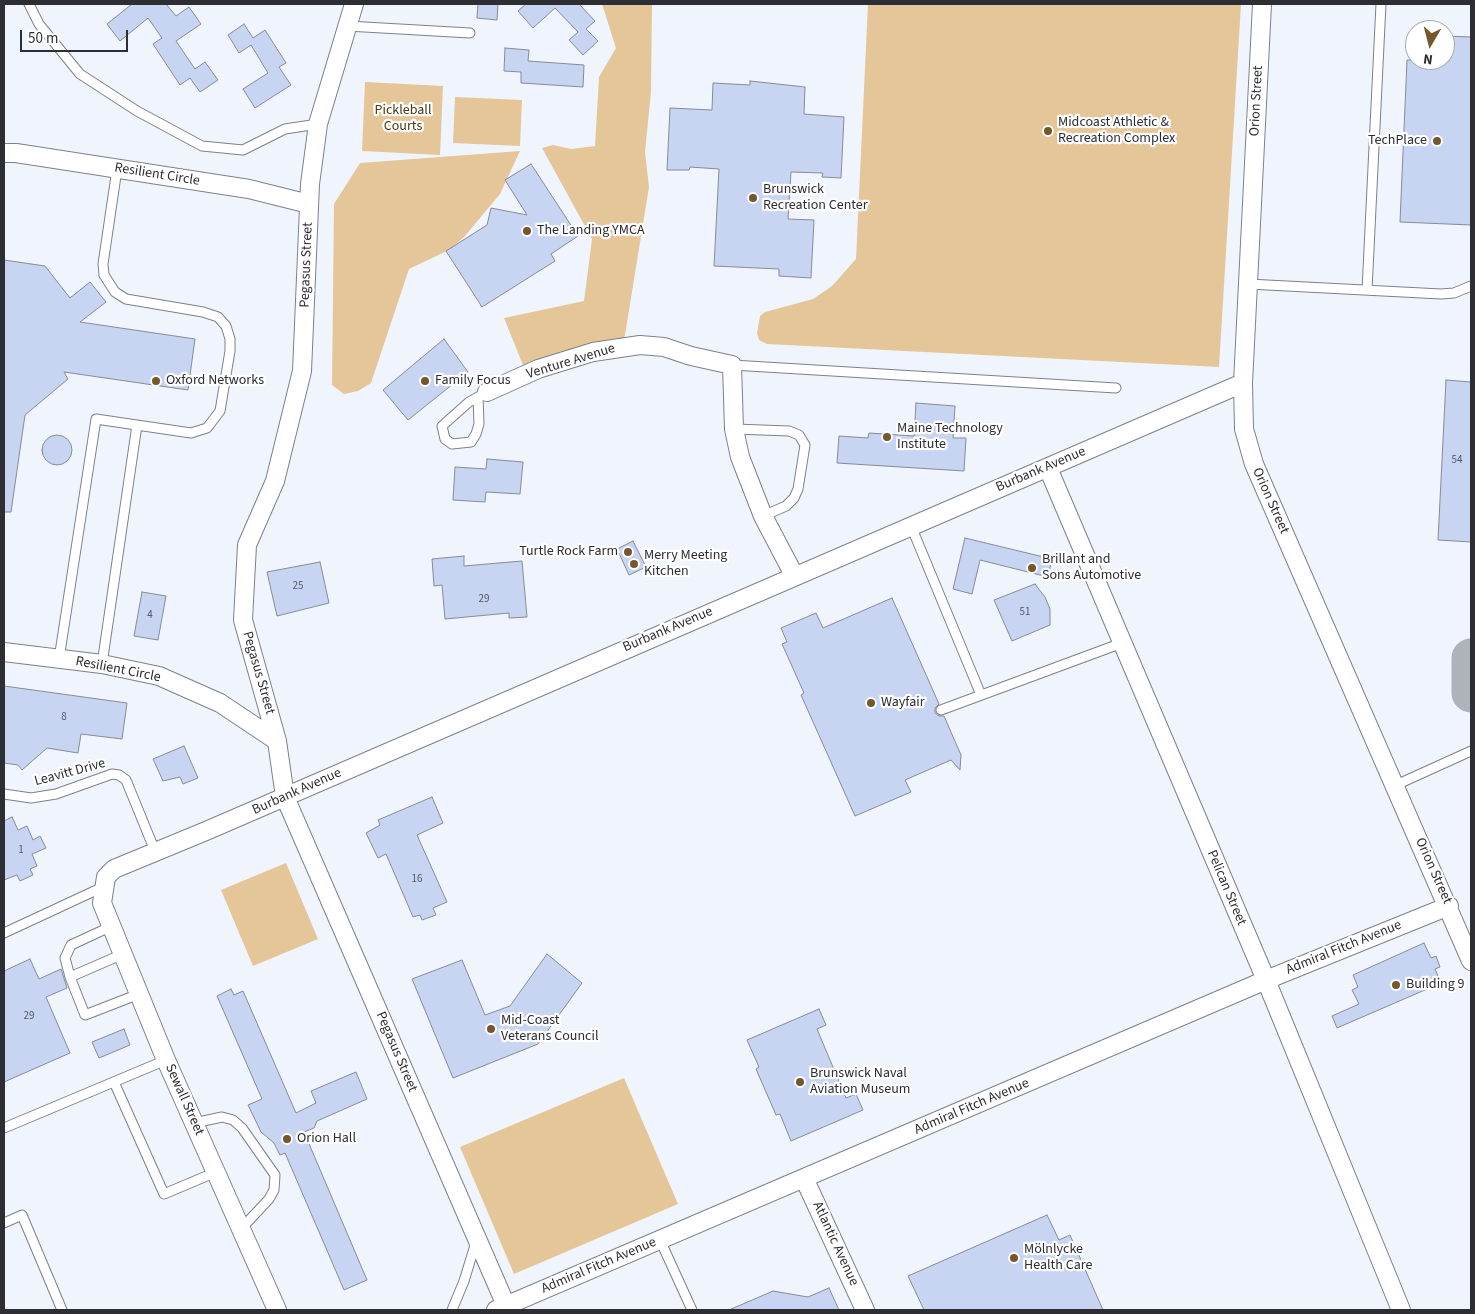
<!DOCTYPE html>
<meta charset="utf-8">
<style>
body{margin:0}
#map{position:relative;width:1475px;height:1314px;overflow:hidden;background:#f0f4fd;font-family:"Source Sans 3",sans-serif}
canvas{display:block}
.frame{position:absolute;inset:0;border:5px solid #2d2e33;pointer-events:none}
.north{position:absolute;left:1405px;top:20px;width:50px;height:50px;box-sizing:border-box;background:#fff;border:1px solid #ababad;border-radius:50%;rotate:188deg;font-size:14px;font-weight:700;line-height:20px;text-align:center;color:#2d2e33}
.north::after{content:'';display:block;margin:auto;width:18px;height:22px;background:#74582b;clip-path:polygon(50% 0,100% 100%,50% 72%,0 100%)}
.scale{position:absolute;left:20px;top:30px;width:108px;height:22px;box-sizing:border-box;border:2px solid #2d2e33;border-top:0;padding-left:6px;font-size:15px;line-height:18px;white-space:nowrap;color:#2d2e33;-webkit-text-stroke:4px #fff;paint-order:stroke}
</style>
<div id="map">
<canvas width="1475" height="1314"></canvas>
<div class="frame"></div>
<div class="north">N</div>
<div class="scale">50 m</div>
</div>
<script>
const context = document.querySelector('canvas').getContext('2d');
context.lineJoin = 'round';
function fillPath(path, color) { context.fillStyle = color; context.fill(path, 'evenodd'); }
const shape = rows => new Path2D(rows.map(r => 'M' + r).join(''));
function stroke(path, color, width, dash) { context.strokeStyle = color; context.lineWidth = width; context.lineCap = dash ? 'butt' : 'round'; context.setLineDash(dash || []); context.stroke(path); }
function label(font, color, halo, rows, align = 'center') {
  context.font = font + ' "Source Sans 3",sans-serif'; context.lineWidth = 4.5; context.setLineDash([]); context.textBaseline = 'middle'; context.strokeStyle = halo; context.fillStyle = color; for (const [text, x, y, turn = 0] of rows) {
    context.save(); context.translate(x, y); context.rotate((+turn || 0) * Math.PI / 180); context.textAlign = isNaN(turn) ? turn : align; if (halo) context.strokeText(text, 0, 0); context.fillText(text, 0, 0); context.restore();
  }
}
const green = shape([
 [602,4,652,4,651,92,645,152,649,187,624,341,557,356,523,365,504,318,584,301,592,239,542,148,553,145,571,149,595,146,599,77,616,48],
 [868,4,1241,4,1219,367,767,344,759,340,757,333,760,316,765,312,813,299,832,286,856,259],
 [365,82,443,86,440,155,362,151],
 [455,97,522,100,520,146,453,143],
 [520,151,500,194,465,236,451,249,409,269,371,383,358,391,344,394,332,385,334,204,360,163],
 [286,863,318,939,253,966,221,890],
 [624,1078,678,1204,514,1274,460,1147]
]);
const taxiway = shape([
 [1471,658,1471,693]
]);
const building = shape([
 [132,4,166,4,176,16,189,7,201,24,176,41,195,69,205,62,218,80,200,92,190,78,180,85,153,44,162,38,148,18,120,41,107,24,132,4],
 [478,4,498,4,497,20,477,18,478,4],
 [526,4,579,4,595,21,586,29,598,41,583,55,569,40,578,32,555,8,533,28,518,11,526,4],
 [244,24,253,38,265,30,286,63,279,67,291,85,255,108,243,89,268,73,251,45,239,53,228,35,244,24],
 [1445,36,1471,37,1471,225,1400,222,1407,60,1445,60,1445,36],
 [505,48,529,50,528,61,584,65,583,87,521,83,521,72,504,71,505,48],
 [750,81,805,87,804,114,844,117,841,178,822,177,823,173,791,172,788,219,814,220,811,278,779,276,779,269,714,266,719,169,690,167,689,170,667,170,670,108,712,110,713,83,750,85,750,81],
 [531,164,578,236,551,254,555,261,482,307,446,251,487,225,491,208,527,215,505,180,531,164],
 [4,260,45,266,70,298,90,282,106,302,80,322,195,339,188,390,64,372,68,379,25,415,11,512,4,512,4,260],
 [444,339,468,372,408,420,383,390,444,339],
 [1446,380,1471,382,1471,542,1438,540,1446,380],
 [916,403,955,406,953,438,966,438,964,471,837,463,839,436,868,438,869,433,914,436,916,403],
 '42 450a15 15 0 1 1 30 0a15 15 0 1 1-30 0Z',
 [487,459,523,462,520,494,486,492,485,502,453,500,455,467,486,469,487,459],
 [965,538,1052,559,1048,577,980,560,972,594,953,589,965,538],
 [633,541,646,567,629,575,617,549,633,541],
 [464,556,464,566,522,561,527,617,509,618,509,613,445,619,442,585,434,586,432,559,464,556],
 [320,562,329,603,277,616,267,572,320,562],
 [1035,584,1045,597,1050,609,1050,625,1012,641,994,600,1035,584],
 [142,592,166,596,158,640,134,636,142,592],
 [892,598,939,704,935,708,935,713,939,716,944,716,961,755,960,770,951,760,905,780,911,792,855,816,801,695,804,693,782,644,787,642,781,628,816,613,823,628,892,598],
 [4,686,127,703,122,739,81,734,78,753,47,748,22,770,18,765,4,763,4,686],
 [184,746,198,778,183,784,180,777,163,781,153,759,184,746],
 [432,797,443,823,417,835,447,902,433,908,436,915,422,920,420,915,413,917,386,854,378,858,366,833,380,825,378,820,432,797],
 [12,817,18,830,27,826,33,840,40,836,46,848,32,854,37,866,30,869,33,875,20,881,17,875,4,880,4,821,12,817],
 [1424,943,1431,958,1436,956,1440,967,1435,969,1441,983,1337,1028,1332,1016,1359,1004,1352,990,1358,987,1353,975,1424,943],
 [547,954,582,983,538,1044,453,1078,412,979,462,960,485,1015,510,1006,547,954],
 [30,959,39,979,61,969,67,988,46,997,70,1053,4,1082,4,971,30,959],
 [231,989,234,995,243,991,296,1113,316,1103,311,1091,356,1072,367,1099,317,1121,314,1128,304,1132,367,1280,344,1290,285,1153,280,1155,274,1143,261,1132,248,1105,262,1099,217,996,231,989],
 [819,1009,826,1025,817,1029,846,1098,856,1094,863,1110,791,1141,780,1114,776,1115,756,1069,759,1067,747,1040,819,1009],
 [124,1029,130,1045,99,1058,92,1042,124,1029],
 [1047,1215,1059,1240,1070,1235,1103,1310,924,1310,908,1276,1047,1215],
 [829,1288,839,1310,729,1310,773,1291,808,1297,829,1288]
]);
const lane = shape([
 [29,4,39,24,80,74,137,111,202,146,243,150,285,129,318,124],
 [347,26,470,33],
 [1248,284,1441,294,1454,293,1471,286],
 [1367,290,1381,4],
 [732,365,1116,388],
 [478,397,479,424,476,434,471,442,452,444,445,439,442,426,469,402,487,392],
 [734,429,789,431,799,435,805,445,798,489,794,498,786,506,763,516],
 [911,526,981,695],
 [59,659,96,419,191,433,207,428,220,411,230,351,230,339,226,326,218,317,203,312,126,299,115,292,104,275,103,264,117,169],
 [102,664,137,425],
 [941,710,1122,643],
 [1396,785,1471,751],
 [4,794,31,798,56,794,112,774,119,775,126,780,155,851],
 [112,926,71,945,65,958,70,977,85,1015,139,994],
 [4,933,103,887],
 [70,977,123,954],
 [114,1082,164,1194,216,1172],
 [194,1123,222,1117,233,1120,242,1128,275,1175,274,1190,269,1199,241,1229],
 [4,1128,166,1060],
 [4,1223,22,1215,62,1310],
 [660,1240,692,1310],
 [452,1310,464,1281,476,1242]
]);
const street = shape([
 [354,4,318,124,310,184,302,371,275,481,247,545,243,620,277,741,285,797,508,1310],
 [1262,4,1243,383,1244,429,1254,464,1471,961],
 [4,153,16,153,249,189,309,204],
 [487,392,538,369,593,352,640,345,664,347,691,356,732,365,734,429,740,457,763,516,794,575],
 [1048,468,1266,980,1401,1310],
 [4,652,102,664,159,676,220,703,277,741],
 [804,1178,865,1310],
 [277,1310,166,1060,102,903,106,877,114,869,206,831,1243,383],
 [496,1310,1266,980,1449,906]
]);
const markers = [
 [1048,131,5,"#74582b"],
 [1437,141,5,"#74582b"],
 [753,198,5,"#74582b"],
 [527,231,5,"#74582b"],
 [156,381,5,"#74582b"],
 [425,381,5,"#74582b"],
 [887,437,5,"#74582b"],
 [628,552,5,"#74582b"],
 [634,564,5,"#74582b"],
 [1032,568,5,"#74582b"],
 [871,703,5,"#74582b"],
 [1396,985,5,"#74582b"],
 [491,1029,5,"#74582b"],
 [800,1082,5,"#74582b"],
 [287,1139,5,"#74582b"],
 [1014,1258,5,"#74582b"]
];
const numberNames = [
 ["54",1457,461],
 ["25",298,587],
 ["29",484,600],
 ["51",1025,613],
 ["4",150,616],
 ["8",64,718],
 ["1",21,851],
 ["16",417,880],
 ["29",29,1017]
];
const streetNames = [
 ["Orion Street",1257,101,-87],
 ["Resilient Circle",157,175,9],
 ["Pegasus Street",307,265,-88],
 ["Venture Avenue",571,362,-17],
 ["Burbank Avenue",1041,470,-23],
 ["Orion Street",1270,501,66],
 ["Burbank Avenue",668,630,-23],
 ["Resilient Circle",118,670,11],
 ["Pegasus Street",258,673,74],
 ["Leavitt Drive",70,773,-15],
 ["Burbank Avenue",297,792,-24],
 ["Orion Street",1433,871,66],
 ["Pelican Street",1226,888,67],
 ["Admiral Fitch Avenue",1344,948,-22],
 ["Pegasus Street",396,1052,67],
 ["Sewall Street",184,1100,66],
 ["Admiral Fitch Avenue",972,1107,-23],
 ["Atlantic Avenue",835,1244,65],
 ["Admiral Fitch Avenue",599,1266,-23]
];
const parkNames = [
 ["Pickleball",403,111],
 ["Courts",403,127]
];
const poiNames = [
 ["Midcoast Athletic &",1058,123],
 ["Recreation Complex",1058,139],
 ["TechPlace",1427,141,"right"],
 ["Brunswick",763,190],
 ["Recreation Center",763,206],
 ["The Landing YMCA",537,231],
 ["Oxford Networks",166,381],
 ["Family Focus",435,381],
 ["Maine Technology",897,429],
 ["Institute",897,445],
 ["Turtle Rock Farm",618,552,"right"],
 ["Merry Meeting",644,556],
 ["Kitchen",644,572],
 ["Brillant and",1042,560],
 ["Sons Automotive",1042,576],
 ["Wayfair",881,703],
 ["Building 9",1406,985],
 ["Mid-Coast",501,1021],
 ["Veterans Council",501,1037],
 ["Brunswick Naval",810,1074],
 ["Aviation Museum",810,1090],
 ["Orion Hall",297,1139],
 ["Mölnlycke",1024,1250],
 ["Health Care",1024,1266]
];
fillPath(green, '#e5c699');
stroke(taxiway, '#aeb2b9', 39);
fillPath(building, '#c7d4f2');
stroke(building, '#868b95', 1);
stroke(lane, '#7c808b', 11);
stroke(street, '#7c808b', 20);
stroke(lane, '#fff', 9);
stroke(street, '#fff', 18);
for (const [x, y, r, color] of markers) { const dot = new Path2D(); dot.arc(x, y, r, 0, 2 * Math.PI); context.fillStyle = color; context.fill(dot); stroke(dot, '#fff', 2); }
label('11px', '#545863', null, numberNames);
label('14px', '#2d2e33', '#fff', streetNames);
label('14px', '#4b3716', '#fff', parkNames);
label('14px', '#2d2e33', '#fff', poiNames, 'left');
</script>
